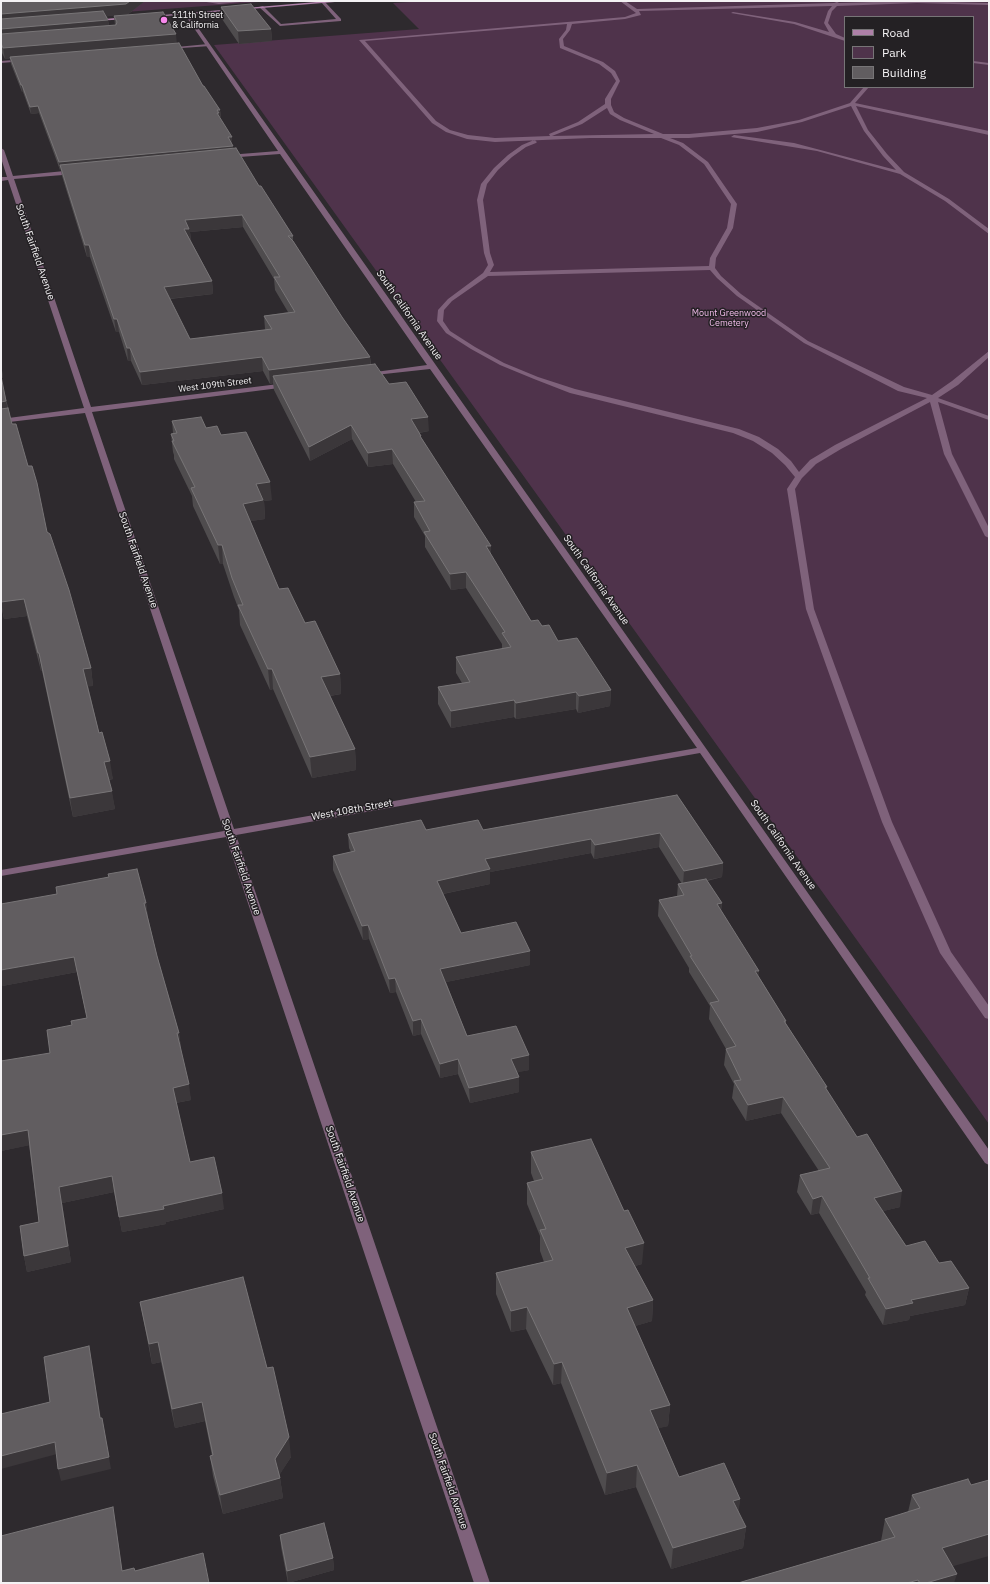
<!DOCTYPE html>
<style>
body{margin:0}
#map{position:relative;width:990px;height:1584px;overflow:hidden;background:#2e2a2e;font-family:"IBM Plex Sans",sans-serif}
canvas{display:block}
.frame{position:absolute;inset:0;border:2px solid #f4f2f4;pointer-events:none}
.legend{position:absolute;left:844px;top:16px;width:130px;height:72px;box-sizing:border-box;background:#242124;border:1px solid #777577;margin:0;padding:5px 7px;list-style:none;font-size:12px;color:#f4f2f4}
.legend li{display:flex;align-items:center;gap:8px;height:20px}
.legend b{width:20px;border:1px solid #777577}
</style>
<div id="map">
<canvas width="990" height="1584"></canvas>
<div class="frame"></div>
<ul class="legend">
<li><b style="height:5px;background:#ae80a8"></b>Road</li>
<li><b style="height:11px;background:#4f334b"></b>Park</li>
<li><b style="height:11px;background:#615d60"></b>Building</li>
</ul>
</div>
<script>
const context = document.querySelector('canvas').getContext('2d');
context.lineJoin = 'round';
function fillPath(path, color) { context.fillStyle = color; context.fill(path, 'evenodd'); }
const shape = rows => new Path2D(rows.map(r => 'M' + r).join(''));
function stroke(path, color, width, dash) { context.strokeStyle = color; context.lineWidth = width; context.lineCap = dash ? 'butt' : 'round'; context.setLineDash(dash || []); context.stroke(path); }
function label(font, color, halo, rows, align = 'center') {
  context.font = font + ' "IBM Plex Sans",sans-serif'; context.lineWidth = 3; context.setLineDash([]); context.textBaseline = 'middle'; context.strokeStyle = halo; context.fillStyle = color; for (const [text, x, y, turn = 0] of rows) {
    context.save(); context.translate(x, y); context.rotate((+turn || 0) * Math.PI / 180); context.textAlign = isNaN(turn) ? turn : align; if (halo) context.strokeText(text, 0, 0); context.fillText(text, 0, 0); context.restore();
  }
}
const green = shape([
 [77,1,272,1,85,15],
 [425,1,989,1,989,1124,214,45,419,29,393,3],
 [845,17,973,17,973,87,845,87]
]);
const service = shape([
 [200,1,219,2,251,1,219,4,200,1],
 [620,1,625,1,637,9,834,3,837,2,839,3,907,1,989,3,989,5,917,3,837,6,832,11,828,23,836,34,845,38,845,41,794,24,731,13,733,12,795,22,829,32,824,23,828,11,832,6,639,11,641,15,625,19,572,24,570,30,563,39,564,46,603,62,615,71,620,81,611,99,611,105,614,112,624,118,663,134,689,134,757,128,799,120,850,103,864,87,869,87,855,103,989,131,989,135,856,106,868,130,887,154,904,172,949,199,989,229,989,234,945,201,900,174,817,151,731,137,734,135,794,143,896,170,883,156,864,131,851,106,802,122,757,132,689,138,670,138,683,143,708,162,737,204,733,228,716,258,715,268,721,276,741,294,808,341,904,387,932,395,952,381,989,351,989,357,958,385,938,398,989,416,989,420,938,402,952,454,989,528,989,538,985,536,944,454,930,402,841,449,816,464,802,478,795,489,814,609,892,822,951,952,989,1006,989,1019,985,1018,940,953,882,822,806,609,787,489,795,477,785,465,772,453,753,441,733,433,570,393,534,379,500,365,471,349,446,333,437,321,438,310,448,299,483,273,488,265,484,253,477,200,481,184,494,168,508,155,522,145,534,140,537,142,536,143,526,147,512,157,498,170,487,184,483,200,490,253,494,265,490,272,709,266,710,258,727,228,731,204,704,164,679,145,661,138,590,138,495,142,467,139,446,132,432,123,359,40,625,17,636,13,620,1],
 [567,24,566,30,559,39,560,48,599,64,611,73,616,81,605,99,605,104,578,122,549,134,550,136,495,138,468,135,450,130,436,121,365,41,567,24],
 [607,108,610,114,620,120,654,134,552,136,582,124,607,108],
 [710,270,717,278,737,296,804,343,898,391,927,398,835,445,810,460,799,472,791,461,778,449,759,437,739,429,575,389,538,377,504,363,475,347,450,331,443,321,444,310,452,301,488,276,710,270],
 [321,2,325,2,341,19,341,21,280,26,259,7,263,6,281,24,336,19,321,2],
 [208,44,210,46,168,49,166,48,208,44],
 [26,59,24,61,1,63,1,61,26,59],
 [973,61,989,63,989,65,973,63,973,61]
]);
const minor = shape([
 [183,12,187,12,989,1150,989,1165,985,1163,700,753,236,835,490,1583,474,1583,226,837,1,876,1,870,224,831,85,413,1,423,1,419,84,408,8,180,1,181,1,177,7,177,1,158,1,148,4,150,13,176,75,170,78,172,75,174,14,179,91,407,287,383,291,385,287,387,92,412,234,829,697,748,430,369,366,376,364,375,368,373,427,365,280,154,226,158,226,156,228,155,278,151,183,12]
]);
const secondary = shape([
 [328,1,347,1,153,17,151,16,328,1],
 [127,17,129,19,95,21,93,20,127,17]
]);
const wall = shape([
 [1,1,145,1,127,15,176,34,176,43,203,86,220,110,221,117,219,117,232,144,233,149,293,236,293,241,342,317,370,357,371,364,389,384,429,431,419,433,422,439,491,555,531,621,542,626,611,690,610,706,578,713,576,709,516,719,514,717,451,728,438,704,438,687,462,683,456,673,456,657,502,649,502,644,466,588,451,590,425,547,425,536,414,517,414,502,416,502,393,464,368,467,352,439,310,461,274,390,273,383,270,384,263,371,142,385,131,361,128,361,119,332,116,332,90,257,87,257,62,176,61,170,60,170,39,113,31,114,23,92,22,92,11,64,10,59,5,59,1,51],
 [107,16,117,16,114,16,115,25,109,25],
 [243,227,274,279,275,290,288,312,264,316,265,329,266,330,190,339,170,299,213,294,212,281,191,241,190,232],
 [221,7,271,29,272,41,239,44,222,19],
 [1,363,3,378,1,378,12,424,91,668,93,686,88,686,99,733,113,779,109,780,115,809,73,817,42,671,41,671,27,616,4,619,1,605],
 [172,421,206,428,221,435,272,500,264,501,265,519,250,521,279,589,305,623,340,674,341,694,330,696,355,749,356,770,312,778,273,689,270,690,240,625,239,610,234,597,223,564,220,564,193,506,192,496,174,459,174,455,173,452,171,434,173,433],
 [677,795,723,863,722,877,707,881,722,903,721,911,759,977,786,1021,786,1024,827,1087,826,1089,900,1207,883,1211,906,1246,939,1263,969,1288,965,1305,910,1316,909,1320,883,1325,865,1295,866,1292,819,1213,811,1215,797,1192,800,1175,819,1171,781,1113,746,1121,732,1098,734,1084,724,1065,726,1049,709,1019,710,1006,689,972,689,968,658,916,659,900,677,896,678,884,682,884,659,847,594,859,591,853,490,872,490,884,443,894,461,933,530,965,446,982,467,1036,529,1070,517,1072,519,1092,470,1103,458,1074,440,1078,421,1034,413,1036,396,992,390,993,369,939,363,940,333,870,333,856,351,852,349,848,348,834,426,830,483,830],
 [146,903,148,918,157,956,179,1033,181,1048,180,1048,191,1100,176,1103,190,1162,224,1209,166,1222,166,1224,122,1232,114,1192,62,1203,71,1262,27,1272,24,1256,39,1222,29,1145,1,1151,50,1053,72,1025,87,1018,77,972,2,986],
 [531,1152,642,1264,635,1266,653,1300,652,1321,635,1326,670,1405,668,1426,658,1428,679,1477,740,1499,738,1513,746,1527,743,1548,671,1569,636,1487,605,1495,561,1383,553,1385,526,1329,511,1332,496,1294,496,1273,544,1262,540,1251,540,1236,527,1204,527,1183,534,1181,531,1173],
 [140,1302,291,1457,279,1475,280,1478,283,1498,223,1514,213,1476,210,1456,212,1456,205,1421,175,1428,161,1362,152,1364],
 [971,1485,953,1567,954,1583,738,1583,881,1541,885,1519,908,1512,912,1495],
 [280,1535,333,1558,334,1570,288,1583,281,1547]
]);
const shadedWall = shape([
 [130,1,145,1,127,15,1,24,1,14],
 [108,20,110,31,1,40,1,29],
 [271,29,272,41,239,44,238,31],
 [176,34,177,45,10,57,10,59,5,59,3,48],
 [21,85,22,85,23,92,22,92],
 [38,106,39,113,31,114,30,107],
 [217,110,220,110,221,117,219,117,217,120],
 [228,137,232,137,232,144,228,144],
 [233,146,234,154,60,165,61,170,60,170,59,162],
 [242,215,243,227,190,232,191,241,184,229,185,220],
 [85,245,89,245,90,257,87,257],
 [212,281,213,294,166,299,164,287],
 [114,319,117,319,119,332,116,332],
 [127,348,130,348,131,361,128,361],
 [262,357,263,371,142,385,140,372],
 [370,357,371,371,273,376,273,383,270,384,269,370],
 [1,363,3,378,1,378],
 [6,401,9,416,1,418,1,402],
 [428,417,429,431,411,434,411,419],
 [351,425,352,439,310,461,309,447],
 [392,449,393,464,368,467,368,453],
 [270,482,272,500,264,501,265,519,245,522,243,504,256,484],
 [218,545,222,545,223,564,220,564],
 [486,546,491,546,491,561],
 [466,572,466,588,451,590,450,574],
 [24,599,27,616,4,619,1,602],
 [38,653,39,653,42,671,41,671],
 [91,668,93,686,86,687,83,669],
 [268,669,272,669,273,689,270,690],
 [340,674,341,694,322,697,321,677],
 [611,690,610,706,578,713,579,696],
 [576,692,576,709,516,719,516,703],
 [514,700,514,717,451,728,451,711],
 [355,749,356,770,312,778,310,757],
 [110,761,113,779,107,780,104,762],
 [112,791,115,809,73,817,70,798],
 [660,833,659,847,594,859,595,845],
 [591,839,591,853,490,872,490,884,437,895,437,881,485,859],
 [723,863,722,877,683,885,684,871],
 [144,903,146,903,148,918,146,918],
 [722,903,720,919,717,904],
 [368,925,369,939,363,940,362,926],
 [530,951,530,965,441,983,440,969],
 [74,957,77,972,2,986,1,983,1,970],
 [755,971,759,971,758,986],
 [395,978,396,992,390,993,389,979],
 [421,1019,421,1034,413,1036,413,1021],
 [177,1033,179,1033,181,1048,179,1049],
 [529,1055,529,1070,511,1074,511,1059],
 [458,1059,458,1074,440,1078,440,1064],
 [519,1077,519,1092,470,1103,469,1088],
 [189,1084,191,1100,175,1103,173,1088],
 [783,1097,781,1113,746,1121,748,1105],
 [28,1130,31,1145,1,1151,1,1135],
 [112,1176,114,1192,62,1203,71,1262,27,1272,24,1256,59,1187],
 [902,1191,900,1207,871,1214,874,1198],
 [222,1193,224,1209,166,1222,166,1224,122,1232,119,1217],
 [822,1196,819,1213,811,1215,813,1199],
 [644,1243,642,1264,624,1269,625,1248],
 [969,1288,965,1305,910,1316,909,1320,883,1325,886,1309,911,1300],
 [653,1300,652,1321,626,1329,627,1308],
 [527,1307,526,1329,511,1332,511,1311],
 [158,1342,161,1362,152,1364,149,1344],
 [89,1346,103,1430,100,1418],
 [562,1362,561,1383,553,1385,554,1364],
 [202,1402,205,1421,175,1428,172,1409],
 [670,1405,668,1426,648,1431,650,1410],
 [102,1418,111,1469,61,1481,58,1469],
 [289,1437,291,1457,277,1479,275,1459],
 [55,1442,57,1454,1,1469,1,1456],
 [637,1465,636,1487,605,1495,607,1473],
 [280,1478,283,1498,223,1514,220,1495],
 [740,1499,738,1520,733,1501],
 [113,1507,115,1519,124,1583,122,1571],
 [746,1527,743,1548,671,1569,673,1548],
 [989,1534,989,1556,936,1571,942,1548],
 [333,1558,334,1570,288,1583,287,1571],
 [957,1574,954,1583,926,1583],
 [918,1580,917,1583,907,1583]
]);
const building = shape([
 [1,1,130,1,126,4,1,14,1,1],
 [251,4,271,29,238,31,221,7,251,4],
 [103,11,108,20,1,29,1,19,103,11],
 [163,12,176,34,3,48,1,43,1,34,116,25,117,22,114,16,163,12],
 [179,43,203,86,204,86,220,110,217,110,219,113,217,113,232,137,228,137,233,146,59,162,38,106,30,107,22,85,21,85,10,57,179,43],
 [236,148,259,186,261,186,293,236,288,236,293,241,342,317,370,357,269,370,262,357,140,372,130,348,127,348,117,319,114,319,89,245,85,245,60,165,236,148],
 [242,215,280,277,274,277,295,312,264,316,272,329,190,339,164,287,212,281,184,229,189,229,185,220,242,215],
 [375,364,389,384,406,382,428,417,411,419,421,436,420,436,491,546,486,546,531,621,538,620,542,626,549,625,558,641,577,638,611,690,579,696,576,692,516,703,514,700,451,711,438,687,470,682,456,657,511,647,502,633,505,632,466,572,450,574,424,532,430,531,414,502,425,501,392,449,368,453,351,425,309,447,273,376,375,364],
 [1,376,6,401,1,402,1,376],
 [8,408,12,424,16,424,28,466,32,466,37,483,47,532,50,534,69,590,91,668,83,669,99,733,102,732,110,761,104,762,112,791,70,798,39,653,38,653,24,599,1,602,1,409,8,408],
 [201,417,206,428,217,426,221,435,246,432,270,482,256,484,263,500,243,504,279,589,288,588,305,623,315,621,340,674,321,677,355,749,310,757,272,669,268,669,238,605,243,605,232,578,222,545,218,545,191,488,195,487,172,441,174,441,171,434,177,433,172,421,201,417],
 [677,795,723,863,684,871,660,833,595,845,591,839,485,859,490,869,437,881,461,933,516,922,530,951,440,969,467,1036,516,1026,529,1055,511,1059,519,1077,469,1088,458,1059,440,1064,421,1019,413,1021,395,978,389,979,368,925,362,926,333,856,355,851,348,834,421,820,426,830,478,820,483,830,677,795],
 [137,869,146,903,144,903,157,956,179,1033,177,1033,189,1084,173,1088,190,1162,214,1157,222,1193,163,1206,164,1209,119,1217,112,1176,59,1187,68,1246,24,1256,20,1226,39,1222,28,1130,1,1135,1,1061,50,1053,47,1030,72,1025,71,1021,87,1018,74,957,1,970,1,904,57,894,56,887,109,877,108,874,137,869],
 [706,879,722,903,717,904,759,971,755,971,786,1021,784,1021,827,1087,825,1087,857,1137,867,1134,902,1191,874,1198,906,1246,925,1241,939,1263,951,1261,969,1288,911,1300,913,1303,886,1309,868,1278,870,1278,822,1196,813,1199,800,1175,830,1168,783,1097,748,1105,734,1081,741,1080,726,1049,736,1046,710,1003,719,1001,690,956,692,956,659,900,684,895,678,884,706,879],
 [591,1139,624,1211,628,1210,644,1243,625,1248,653,1300,627,1308,670,1405,650,1410,679,1477,724,1463,740,1499,733,1501,746,1527,673,1548,637,1465,607,1473,562,1362,554,1364,527,1307,511,1311,496,1273,553,1260,540,1230,546,1229,527,1183,543,1179,531,1152,591,1139],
 [243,1277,267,1368,273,1367,289,1437,275,1459,280,1478,220,1495,210,1456,213,1455,202,1402,172,1409,158,1342,149,1344,140,1302,243,1277],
 [89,1346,100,1418,102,1418,109,1457,58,1469,55,1442,1,1456,1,1414,50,1402,44,1357,89,1346],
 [968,1479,971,1485,989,1480,989,1534,942,1548,957,1574,926,1583,920,1583,918,1580,907,1583,738,1583,895,1537,885,1519,920,1508,912,1495,968,1479],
 [113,1507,122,1571,134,1568,135,1571,203,1553,209,1583,1,1583,1,1536,113,1507],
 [324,1523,333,1558,287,1571,280,1535,324,1523]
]);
const markers = [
 [164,20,4,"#f788ec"]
];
const farPoinames = [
 ["111th Street",172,15],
 ["& California",172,25]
];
const farParknames = [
 ["Mount Greenwood",729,313],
 ["Cemetery",729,323]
];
const farStreetnames = [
 ["West 109th Street",215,385,-7]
];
const streetNames = [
 ["South Fairfield Avenue",35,252,71],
 ["South California Avenue",409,315,55],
 ["South Fairfield Avenue",138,560,71],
 ["South California Avenue",596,580,55],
 ["West 108th Street",352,810,-10],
 ["South California Avenue",783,845,55],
 ["South Fairfield Avenue",241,867,71],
 ["South Fairfield Avenue",345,1174,71],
 ["South Fairfield Avenue",448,1481,71]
];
fillPath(green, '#4f334b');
fillPath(service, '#7f627b');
fillPath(minor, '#7f627b');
fillPath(secondary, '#ae80a8');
fillPath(wall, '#4f4c4e');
fillPath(shadedWall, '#3b373a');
fillPath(building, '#615d60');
stroke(building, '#787577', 1);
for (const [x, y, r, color] of markers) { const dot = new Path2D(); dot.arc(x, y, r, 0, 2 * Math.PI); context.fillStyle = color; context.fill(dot); stroke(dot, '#242124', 1.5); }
label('9px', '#f4f2f4', '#242124', farPoinames, 'left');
label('9px', '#f1bbea', '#242124', farParknames);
label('9px', '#f4f2f4', '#242124', farStreetnames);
label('10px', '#f4f2f4', '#242124', streetNames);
</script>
